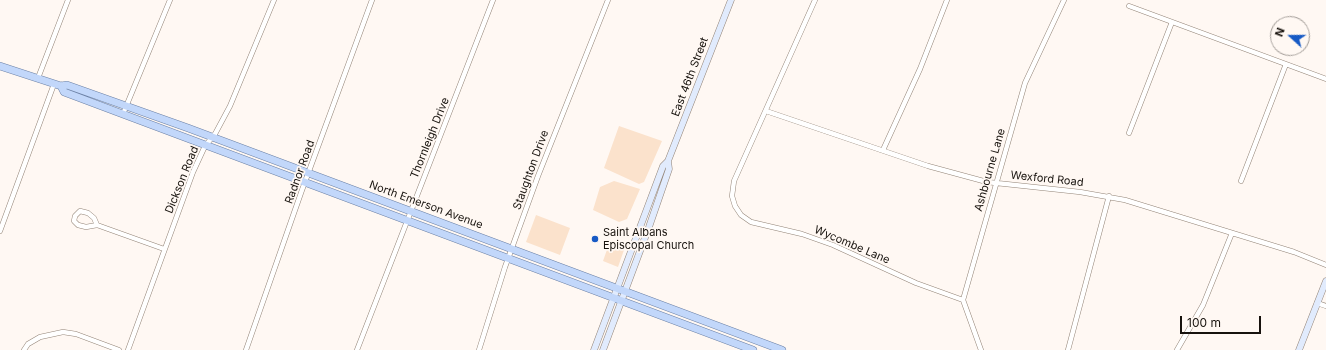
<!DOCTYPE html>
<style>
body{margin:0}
#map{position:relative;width:1326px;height:350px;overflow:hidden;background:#fff8f3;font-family:Inter,sans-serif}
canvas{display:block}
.north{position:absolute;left:1270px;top:16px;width:40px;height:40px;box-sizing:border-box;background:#fff8f3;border:1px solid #a29c97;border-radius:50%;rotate:291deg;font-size:11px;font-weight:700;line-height:16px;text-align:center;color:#17120d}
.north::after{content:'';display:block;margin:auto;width:14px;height:18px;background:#175ac5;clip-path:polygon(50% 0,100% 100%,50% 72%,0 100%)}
.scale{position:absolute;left:1180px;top:316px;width:81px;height:18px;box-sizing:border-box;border:2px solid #17120d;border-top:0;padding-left:5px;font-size:12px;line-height:14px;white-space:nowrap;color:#17120d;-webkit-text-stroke:3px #fff8f3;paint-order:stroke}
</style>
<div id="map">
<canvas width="1326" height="350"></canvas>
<div class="north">N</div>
<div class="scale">100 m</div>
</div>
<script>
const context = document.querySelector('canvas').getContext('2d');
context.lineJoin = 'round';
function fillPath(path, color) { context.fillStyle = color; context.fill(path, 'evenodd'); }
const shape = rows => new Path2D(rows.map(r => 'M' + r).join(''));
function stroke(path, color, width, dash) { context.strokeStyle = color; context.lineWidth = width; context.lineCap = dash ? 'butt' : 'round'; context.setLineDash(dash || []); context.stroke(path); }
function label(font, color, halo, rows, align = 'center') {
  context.font = font + ' Inter,sans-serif'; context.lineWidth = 3.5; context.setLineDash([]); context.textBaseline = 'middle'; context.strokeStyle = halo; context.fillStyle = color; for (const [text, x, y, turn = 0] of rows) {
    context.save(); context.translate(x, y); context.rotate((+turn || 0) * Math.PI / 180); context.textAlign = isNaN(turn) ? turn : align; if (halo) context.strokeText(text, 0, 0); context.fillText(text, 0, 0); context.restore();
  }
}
const green = shape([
 [619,126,662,141,644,182,639,184,604,168],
 [614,181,640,189,627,219,619,222,593,210,600,187],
 [536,215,570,228,560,255,526,242],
 [609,244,624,250,618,267,603,261]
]);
const street = shape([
 [815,0,734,181,732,196,735,206,741,215,751,222,802,234,833,245,916,283,963,300],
 [1129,6,1326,79],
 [38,78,68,0],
 [766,111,928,166,987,182,1080,192,1125,200,1294,252,1326,265],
 [123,114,170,0],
 [1129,133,1172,22],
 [883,150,920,69,947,0],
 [1241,181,1286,64],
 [97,225,94,218,88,213,80,211,75,216,74,221,78,225,86,227,97,225,164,249],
 [0,231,54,84],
 [1317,303,1326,306],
 [24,350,28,344,40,337,63,332,76,334,119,350],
 [128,350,193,172,205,146,215,134,230,106,274,0],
 [246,350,302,190,372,0],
 [357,350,493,0],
 [479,350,505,267,538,176,608,0],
 [981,350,963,300,1025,83,1064,0],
 [1068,350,1109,196],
 [1177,350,1203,305,1232,233]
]);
const secondary = shape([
 [594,350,663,166,668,161,731,0],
 [603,350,649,227,669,169,668,161],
 [1299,350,1326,281]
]);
const primary = shape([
 [0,66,61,86,67,85,188,128,782,350],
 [61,86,64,92,136,119,753,350]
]);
const markers = [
 [595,239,4,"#175ac5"]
];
const streetNames = [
 ["East 46th Street",690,77,-69],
 ["Thornleigh Drive",430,138,-68],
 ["Staughton Drive",531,170,-70],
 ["Ashbourne Lane",990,170,-74],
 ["Radnor Road",300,172,-70],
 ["Wexford Road",1047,179,6],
 ["Dickson Road",182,180,-68],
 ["North Emerson Avenue",426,205,20],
 ["Wycombe Lane",852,245,23]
];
const poiNames = [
 ["Saint Albans",603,233],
 ["Episcopal Church",603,246]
];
fillPath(green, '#fbe2cc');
stroke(street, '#938477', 5.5);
stroke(secondary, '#938477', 7);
stroke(primary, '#6c81a5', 8);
stroke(street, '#fff', 4.5);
stroke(secondary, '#e1ebfd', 6);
stroke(primary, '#c2d7fa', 7);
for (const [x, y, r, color] of markers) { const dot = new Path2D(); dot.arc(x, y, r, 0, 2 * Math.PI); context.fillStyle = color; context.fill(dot); stroke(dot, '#fff8f3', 1.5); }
label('11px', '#17120d', '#fff8f3', streetNames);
label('11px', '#17120d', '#fff8f3', poiNames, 'left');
</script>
